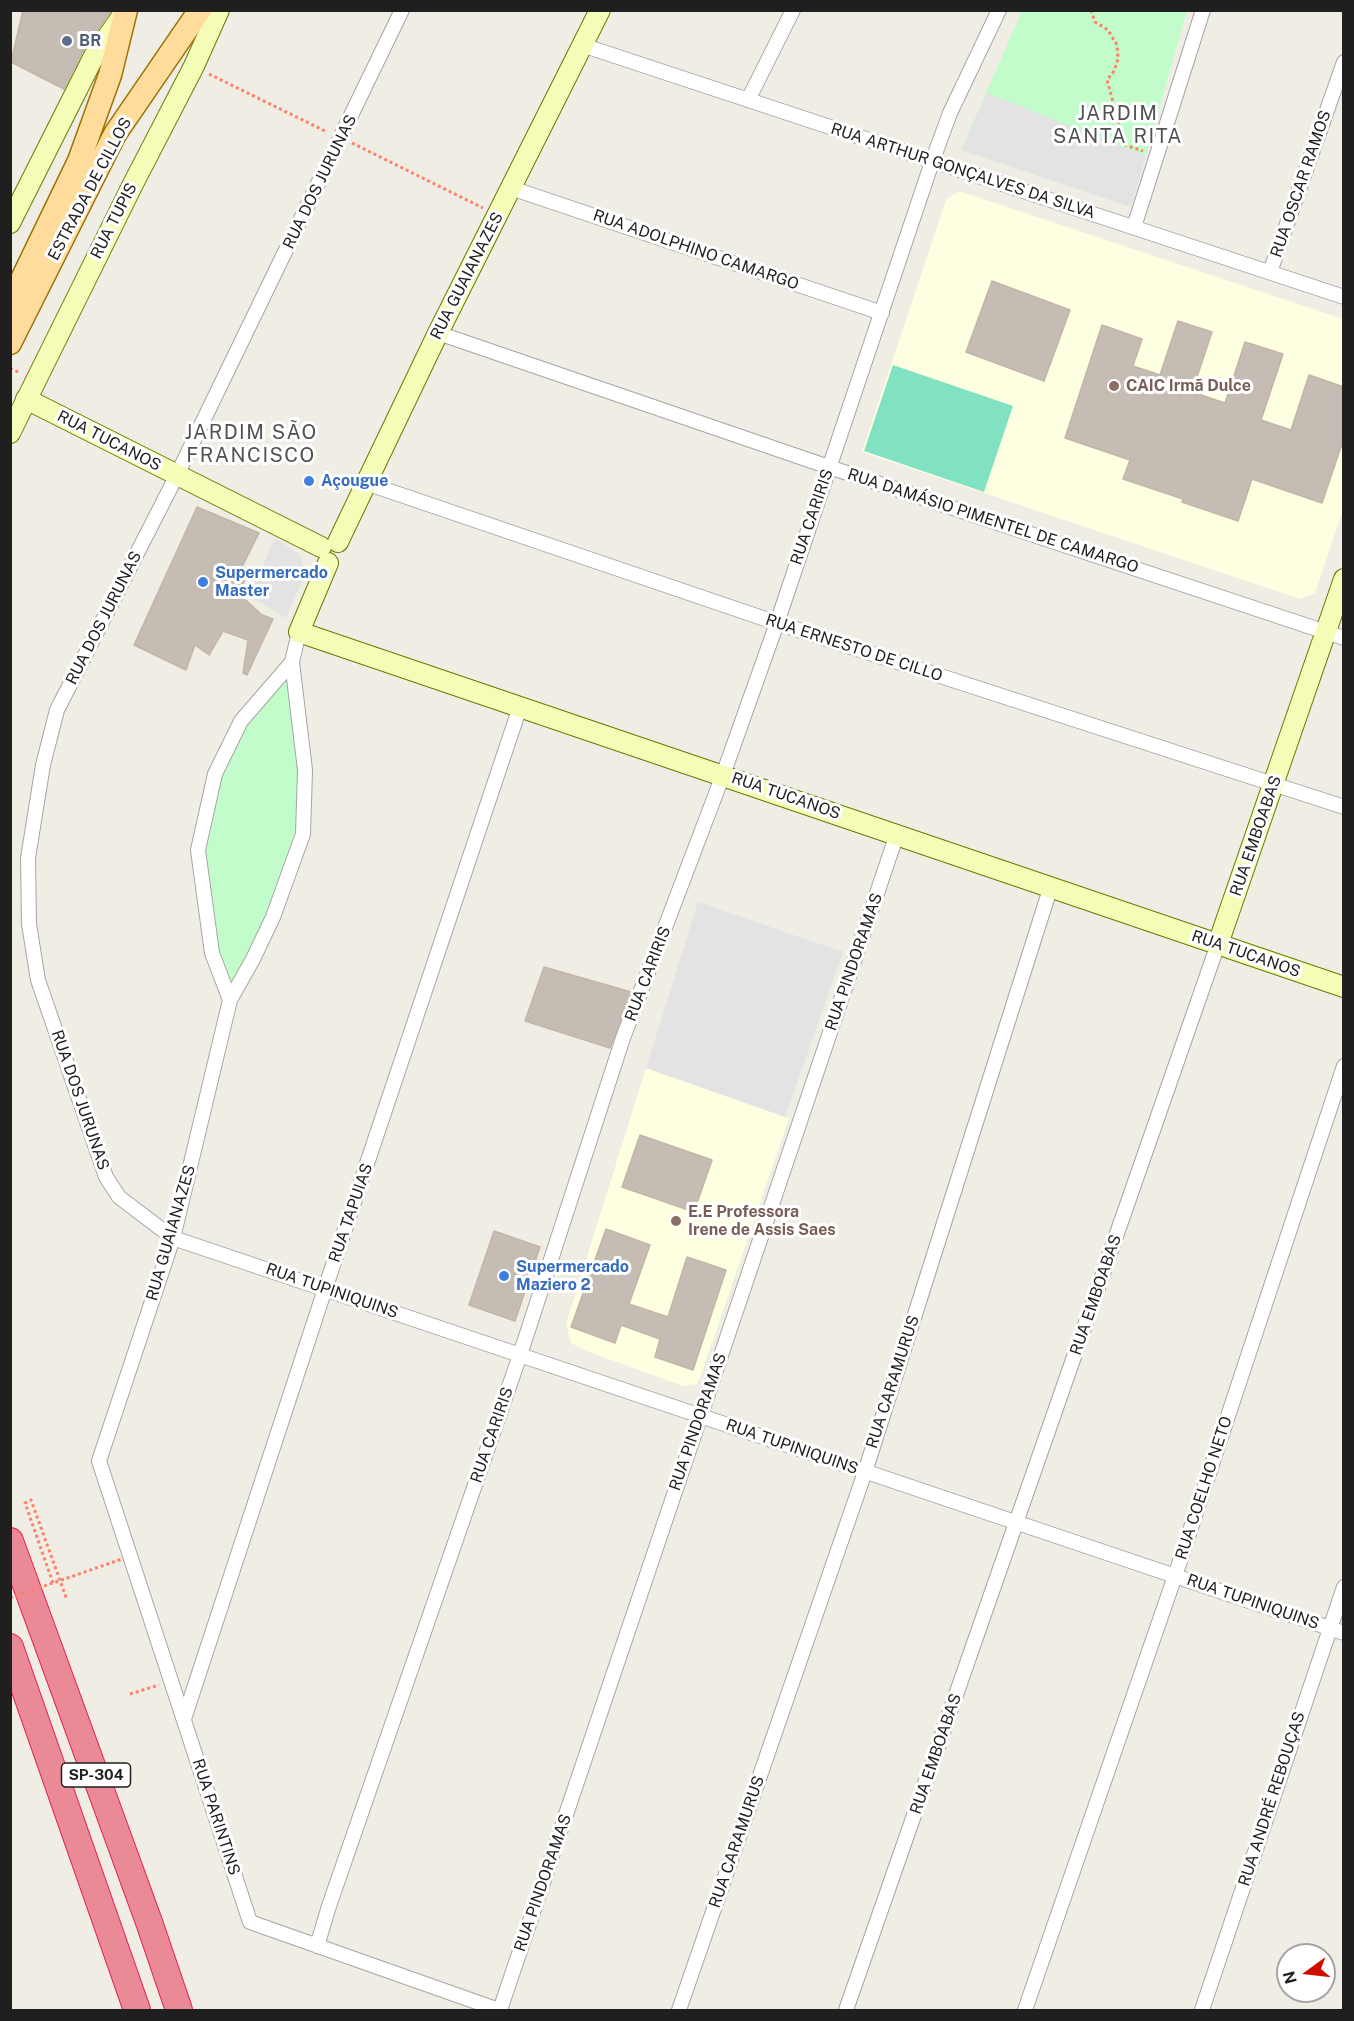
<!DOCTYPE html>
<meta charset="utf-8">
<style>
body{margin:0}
#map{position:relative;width:1354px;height:2021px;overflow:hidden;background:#f0ede5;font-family:"Public Sans",sans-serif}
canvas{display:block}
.frame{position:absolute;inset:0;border:12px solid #1f1f1f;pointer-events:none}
.north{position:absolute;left:1276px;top:1943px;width:60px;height:60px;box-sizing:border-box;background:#fff;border:2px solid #a5a5a5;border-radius:50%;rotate:255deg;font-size:16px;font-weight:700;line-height:24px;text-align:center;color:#1f1f1f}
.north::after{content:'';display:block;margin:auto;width:21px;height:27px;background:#cf0e00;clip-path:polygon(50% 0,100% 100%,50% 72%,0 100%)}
</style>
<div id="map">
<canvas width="1354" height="2021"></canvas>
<div class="frame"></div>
<div class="north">N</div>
</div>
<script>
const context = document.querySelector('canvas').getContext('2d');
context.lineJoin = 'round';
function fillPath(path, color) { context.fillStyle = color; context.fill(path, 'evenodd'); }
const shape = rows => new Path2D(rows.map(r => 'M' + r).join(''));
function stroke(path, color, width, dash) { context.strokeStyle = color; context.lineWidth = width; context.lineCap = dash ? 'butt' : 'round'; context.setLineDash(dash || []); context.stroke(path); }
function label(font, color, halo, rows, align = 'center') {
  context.font = font + ' "Public Sans",sans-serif'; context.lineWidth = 6; context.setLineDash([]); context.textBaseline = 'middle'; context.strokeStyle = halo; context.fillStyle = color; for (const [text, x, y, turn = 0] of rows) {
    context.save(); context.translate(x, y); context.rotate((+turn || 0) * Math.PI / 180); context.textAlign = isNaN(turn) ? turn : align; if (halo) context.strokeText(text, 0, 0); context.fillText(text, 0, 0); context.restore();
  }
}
const education = shape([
 [959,191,1343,319,1343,510,1315,593,1300,599,862,452,946,200],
 [646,1068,789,1118,700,1378,697,1384,683,1386,586,1351,571,1343,566,1324]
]);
const park = shape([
 [1022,11,1187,11,1131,207,961,150],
 [292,662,303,834,230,1000,212,953,198,850,215,774,241,721]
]);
const pitch = shape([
 [893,365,1013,406,984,492,864,451]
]);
const parking = shape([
 [987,93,1124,148,1146,155,1131,207,961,150],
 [275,538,300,555,306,572,286,618,249,596],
 [698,902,843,952,785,1117,646,1068]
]);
const building = shape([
 [23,10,110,12,84,49,64,89,11,62,23,10],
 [992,281,1070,310,1044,381,966,352,992,281],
 [1178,321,1212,332,1192,392,1225,403,1245,342,1283,354,1261,420,1291,430,1309,375,1344,387,1344,438,1322,503,1252,479,1238,521,1182,502,1183,499,1123,479,1130,460,1065,438,1102,325,1142,339,1133,366,1160,375,1178,321],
 [197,507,259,533,242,567,249,569,239,594,262,615,273,619,247,675,243,673,248,640,223,631,209,655,195,645,186,670,134,645,197,507],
 [544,967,631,992,610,1048,525,1021,544,967],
 [640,1135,712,1160,694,1212,622,1187,640,1135],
 [606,1229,650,1245,629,1304,668,1317,687,1257,726,1270,693,1370,655,1357,660,1339,621,1325,615,1343,571,1327,606,1229],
 [494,1231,540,1247,515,1321,469,1305,494,1231]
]);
const path = shape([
 [1091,10,1095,22,1108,30,1117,45,1118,59,1114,71,1107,80,1125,145,1143,151],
 [209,74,327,132],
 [352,143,483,208],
 [10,368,20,373],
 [53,1583,25,1503,31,1500,67,1600],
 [130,1694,159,1685]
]);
const street = shape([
 [402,10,177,475,57,710,43,765,28,858,29,924,38,980,106,1177,119,1197,173,1238,1344,1633],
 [582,45,1344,297],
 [748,100,793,10],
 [511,188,882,313],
 [1134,227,1203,10],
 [1270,272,1344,62],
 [438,333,829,467,1344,638],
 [366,483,777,623,1344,807],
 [299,632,292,662,305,770,303,834,273,917,253,959,230,1000,173,1238,99,1461,250,1922,499,2010],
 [230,1000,212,953,198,850,215,774,241,721,292,662],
 [184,1719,325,1289,520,707],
 [317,1946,329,1906,520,1355,623,1038,723,775,777,623,932,162,950,113,999,10],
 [500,2010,897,834],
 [679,2010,865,1472,1051,886],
 [846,2010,1218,944],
 [1025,2010,1175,1576,1344,1066],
 [1202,2010,1344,1587]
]);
const secondary = shape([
 [10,223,94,56,122,16],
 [26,399,321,547],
 [10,433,133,184,194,66,219,10],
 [338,542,438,333,600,10],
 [328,563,299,632,1344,987],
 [1218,944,1344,579]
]);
const primary = shape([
 [10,304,79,161,110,75,126,10],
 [10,343,115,134,200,10]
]);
const highway = shape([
 [10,1541,149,1922,179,2010],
 [10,1647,137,2010]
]);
const pathBridge = shape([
 [10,1598,122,1559]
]);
const markers = [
 [67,41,6,"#5c6f8a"],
 [1114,386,6,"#8d6e63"],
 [309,481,6,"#3f7fe0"],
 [203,582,6,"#3f7fe0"],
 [676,1221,6,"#8d6e63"],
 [504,1276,6,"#3f7fe0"]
];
const shields = [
 [96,1775,69]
];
const shieldNames = [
 ["SP-304",96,1775]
];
const serviceNames = [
 ["BR",79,41]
];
const streetNames = [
 ["RUA ARTHUR GONÇALVES DA SILVA",963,171,18],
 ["RUA DOS JURUNAS",320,182,-64],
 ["RUA OSCAR RAMOS",1301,184,-71],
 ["ESTRADA DE CILLOS",90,189,-62],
 ["RUA TUPIS",114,221,-63],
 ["RUA ADOLPHINO CAMARGO",696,250,19],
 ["RUA GUAIANAZES",467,276,-63],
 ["RUA TUCANOS",109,441,27],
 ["RUA CARIRIS",812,517,-71],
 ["RUA DAMÁSIO PIMENTEL DE CAMARGO",993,521,18],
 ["RUA DOS JURUNAS",104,618,-63],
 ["RUA ERNESTO DE CILLO",854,648,18],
 ["RUA TUCANOS",786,796,19],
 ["RUA EMBOABAS",1256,836,-71],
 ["RUA TUCANOS",1246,954,19],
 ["RUA PINDORAMAS",854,962,-71],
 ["RUA CARIRIS",648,974,-69],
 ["RUA DOS JURUNAS",80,1100,71],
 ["RUA TAPUIAS",351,1213,-71],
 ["RUA GUAIANAZES",171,1233,-74],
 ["RUA TUPINIQUINS",332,1291,19],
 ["RUA EMBOABAS",1096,1295,-71],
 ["RUA CARAMURUS",893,1382,-72],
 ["RUA PINDORAMAS",698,1422,-71],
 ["RUA CARIRIS",492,1435,-71],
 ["RUA TUPINIQUINS",792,1447,19],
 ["RUA COELHO NETO",1204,1488,-72],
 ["RUA TUPINIQUINS",1253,1602,19],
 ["RUA EMBOABAS",936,1754,-71],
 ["RUA ANDRÉ REBOUÇAS",1272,1799,-72],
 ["RUA PARINTINS",216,1817,72],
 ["RUA CARAMURUS",737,1842,-71],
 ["RUA PINDORAMAS",543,1883,-71]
];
const educationNames = [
 ["CAIC Irmã Dulce",1126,386],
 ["E.E Professora",688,1212],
 ["Irene de Assis Saes",688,1230]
];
const shopNames = [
 ["Açougue",321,481],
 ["Supermercado",215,573],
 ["Master",215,591],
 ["Supermercado",516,1267],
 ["Maziero 2",516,1285]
];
const quarterNames = [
 ["JARDIM",1118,114],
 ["SANTA RITA",1118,137],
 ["JARDIM SÃO",251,433],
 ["FRANCISCO",251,456]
];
fillPath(education, '#fdffe0');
fillPath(park, '#c1fcca');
fillPath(pitch, '#81e2c3');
fillPath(parking, '#e3e3e3');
fillPath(building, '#c5bcb4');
stroke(building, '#c3b5a7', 1.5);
stroke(street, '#a6a6a6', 16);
stroke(secondary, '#667c01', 22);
stroke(primary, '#9b7200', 25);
stroke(highway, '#e21f55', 28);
stroke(path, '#ff8168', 3, [3, 3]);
stroke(street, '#fff', 14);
stroke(secondary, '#f4fcb8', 20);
stroke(primary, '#ffdb9c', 22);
stroke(highway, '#ea8a96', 26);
stroke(pathBridge, '#ff8168', 3, [3, 3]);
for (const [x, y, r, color] of markers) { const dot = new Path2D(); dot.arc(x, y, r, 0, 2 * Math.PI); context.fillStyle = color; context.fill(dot); stroke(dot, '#fff', 2); }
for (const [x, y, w] of shields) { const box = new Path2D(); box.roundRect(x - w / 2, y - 12, w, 24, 4.5); context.fillStyle = '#fff'; context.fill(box); stroke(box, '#1f1f1f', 1.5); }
label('bold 15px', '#1f1f1f', null, shieldNames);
label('bold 16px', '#4e5e75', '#fff', serviceNames, 'left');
label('16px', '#1f1f1f', '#fff', streetNames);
label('bold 16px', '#785e54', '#fff', educationNames, 'left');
label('bold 16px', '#366cbe', '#fff', shopNames, 'left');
context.letterSpacing = '1.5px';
label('20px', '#525252', '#fff', quarterNames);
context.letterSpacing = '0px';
</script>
